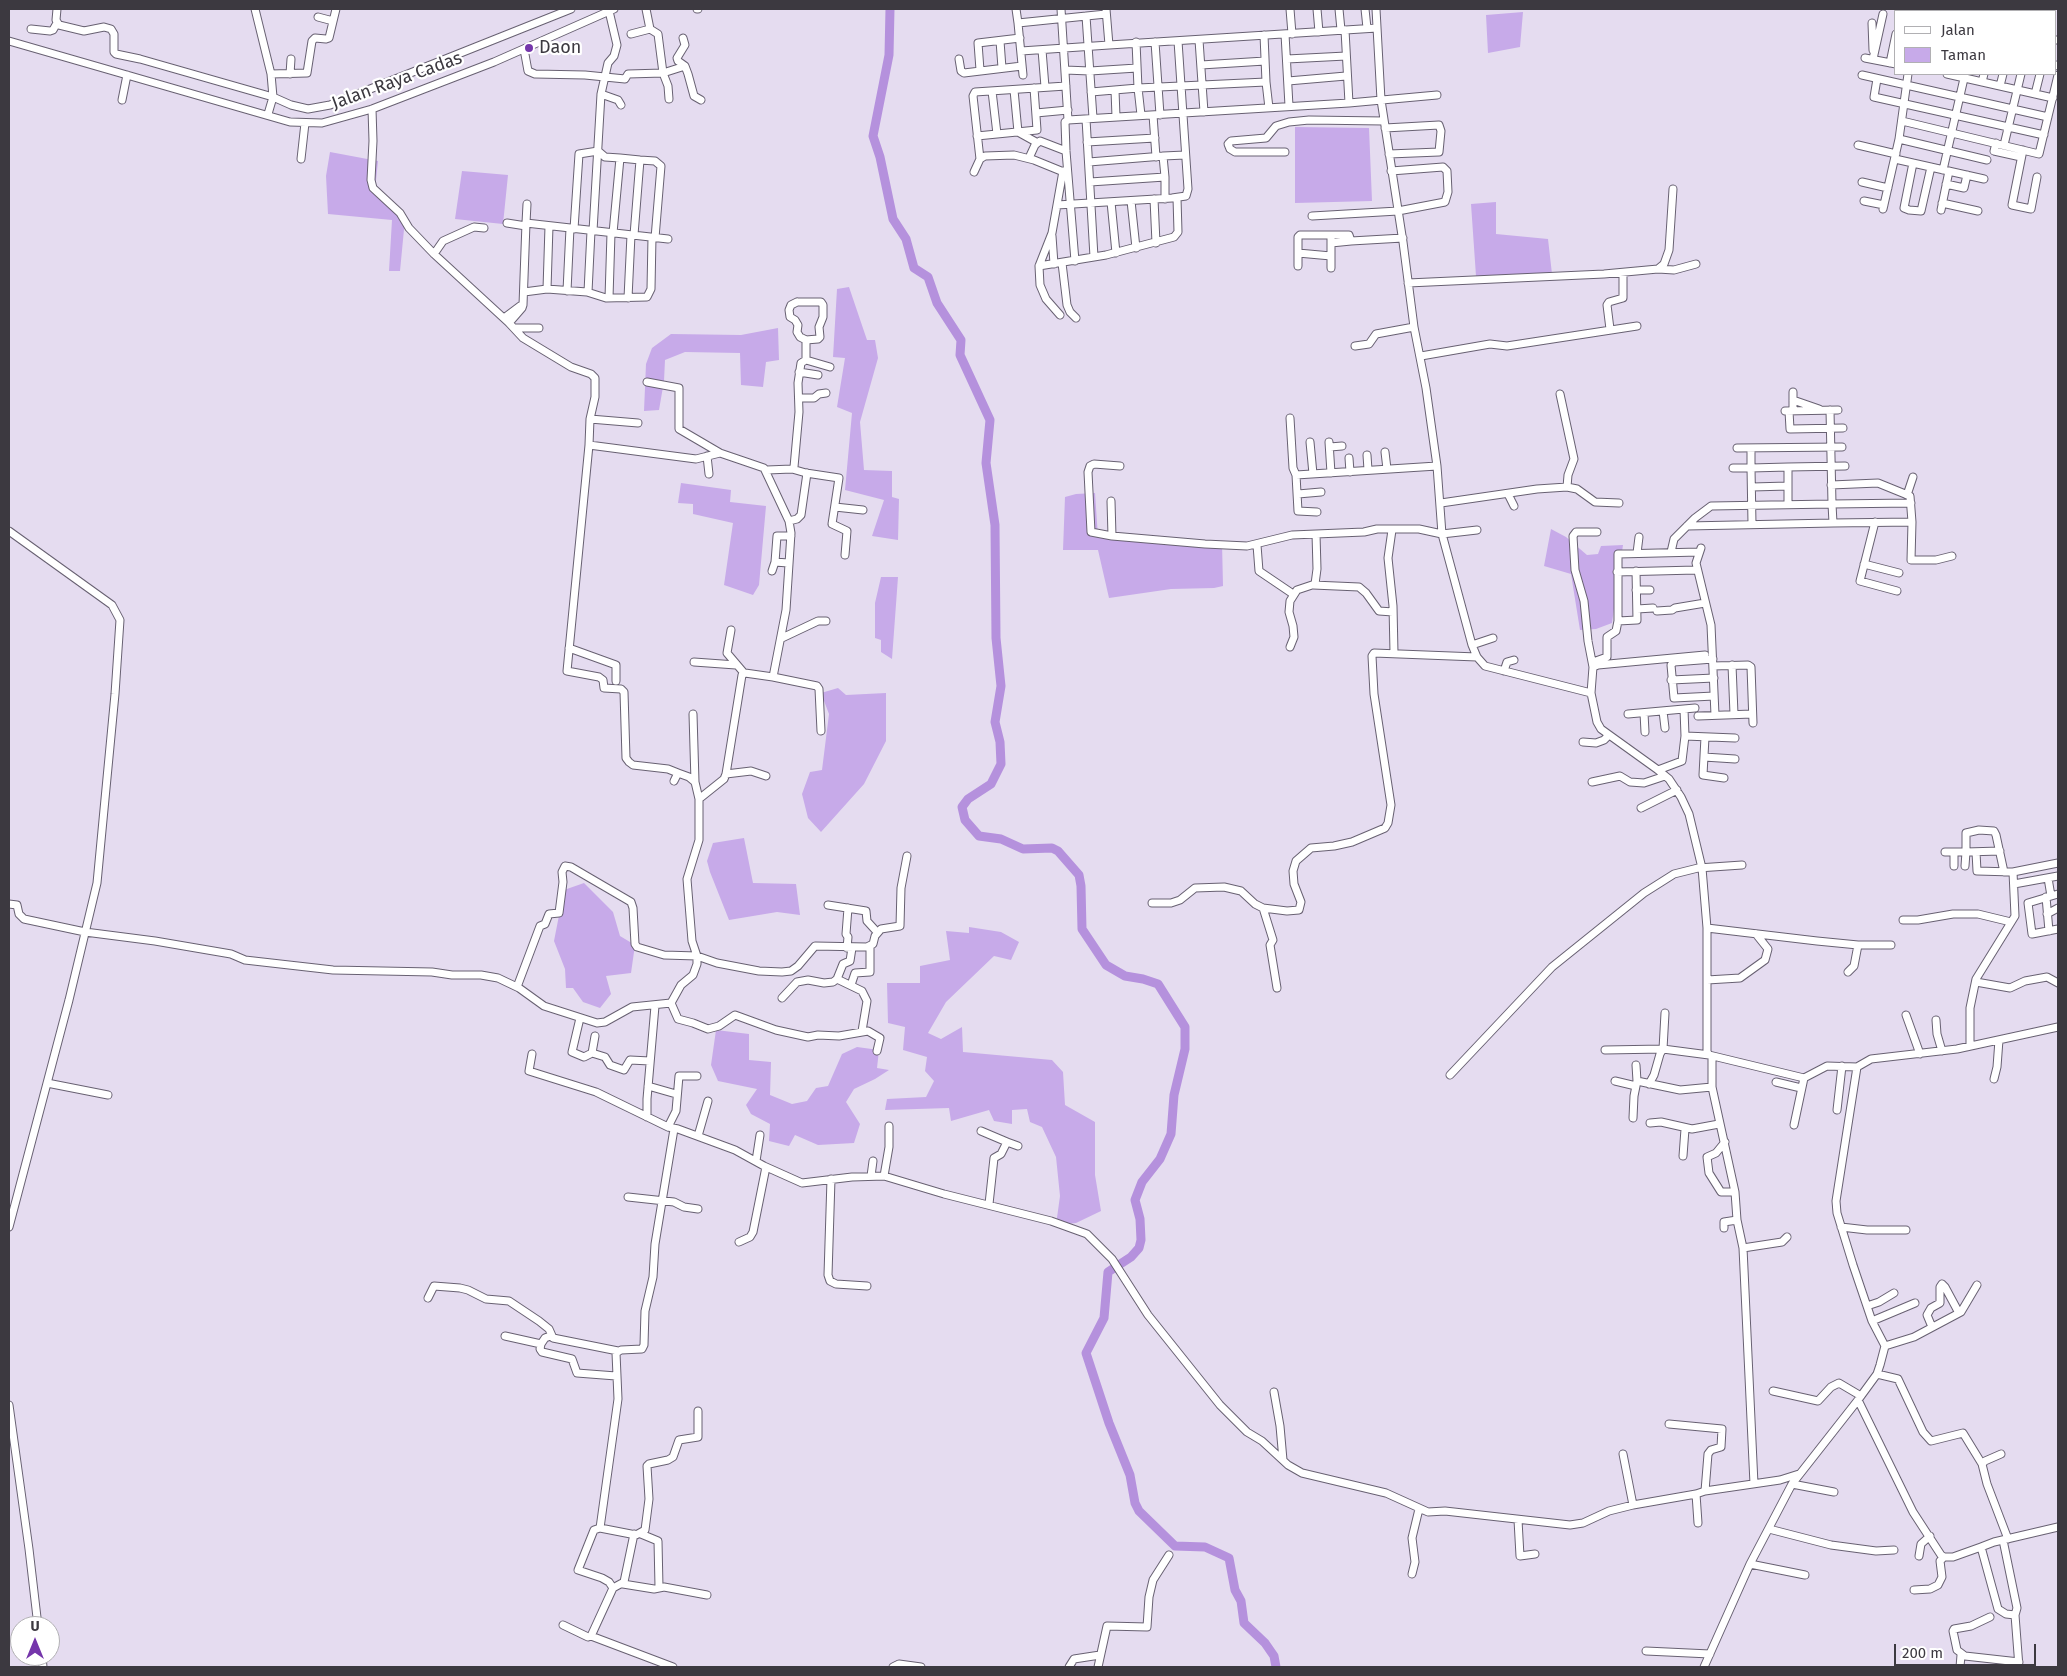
<!DOCTYPE html>
<style>
body{margin:0}
#map{position:relative;width:2067px;height:1676px;overflow:hidden;background:#e5dcf0;font-family:"Fira Sans",sans-serif}
canvas{display:block}
.frame{position:absolute;inset:0;border:10px solid #3c3940;pointer-events:none}
.legend{position:absolute;left:1894px;top:10px;width:162px;height:65px;box-sizing:border-box;background:#fff;border:1px solid #b1b0b3;margin:0;padding:6px 9px;list-style:none;font-size:15px;color:#3c3940}
.legend li{display:flex;align-items:center;gap:10px;height:25px}
.legend b{width:25px;border:1px solid #b1b0b3}
.north{position:absolute;left:10px;top:1616px;width:50px;height:50px;box-sizing:border-box;background:#fff;border:1px solid #b1b0b3;border-radius:50%;rotate:0deg;font-size:14px;font-weight:700;line-height:20px;text-align:center;color:#3c3940}
.north::after{content:'';display:block;margin:auto;width:18px;height:22px;background:#7536ab;clip-path:polygon(50% 0,100% 100%,50% 72%,0 100%)}
.scale{position:absolute;left:1894px;top:1644px;width:142px;height:22px;box-sizing:border-box;border:2px solid #3c3940;border-top:0;padding-left:6px;font-size:15px;line-height:18px;white-space:nowrap;color:#3c3940;-webkit-text-stroke:4px #fff;paint-order:stroke}
</style>
<div id="map">
<canvas width="2067" height="1676"></canvas>
<div class="frame"></div>
<ul class="legend">
<li><b style="height:6px;background:#fff"></b>Jalan</li>
<li><b style="height:14px;background:#c7aae9"></b>Taman</li>
</ul>
<div class="north">U</div>
<div class="scale">200 m</div>
</div>
<script>
const context = document.querySelector('canvas').getContext('2d');
context.lineJoin = 'round';
function fillPath(path, color) { context.fillStyle = color; context.fill(path, 'evenodd'); }
const shape = rows => new Path2D(rows.map(r => 'M' + r).join(''));
function stroke(path, color, width, dash) { context.strokeStyle = color; context.lineWidth = width; context.lineCap = dash ? 'butt' : 'round'; context.setLineDash(dash || []); context.stroke(path); }
function label(font, color, halo, rows, align = 'center') {
  context.font = font + ' "Fira Sans",sans-serif'; context.lineWidth = 4.5; context.setLineDash([]); context.textBaseline = 'middle'; context.strokeStyle = halo; context.fillStyle = color; for (const [text, x, y, turn = 0] of rows) {
    context.save(); context.translate(x, y); context.rotate((+turn || 0) * Math.PI / 180); context.textAlign = isNaN(turn) ? turn : align; if (halo) context.strokeText(text, 0, 0); context.fillText(text, 0, 0); context.restore();
  }
}
const green = shape([
 [1523,12,1520,47,1488,53,1486,15],
 [1295,127,1369,128,1372,201,1295,203],
 [330,152,378,161,375,190,405,219,400,271,389,271,392,220,328,214,326,176],
 [462,171,508,175,503,224,455,219],
 [1496,202,1496,234,1548,239,1552,274,1515,278,1476,276,1471,204],
 [849,287,867,340,875,340,878,358,860,422,864,470,892,471,892,497,899,499,898,540,872,536,884,500,845,490,852,413,837,407,845,358,833,357,837,289],
 [778,328,779,360,766,362,763,387,741,385,740,353,685,352,665,360,664,381,659,410,644,411,646,364,652,348,671,334,741,335],
 [681,483,731,490,730,502,766,506,759,585,753,595,724,585,733,523,693,514,693,504,678,503],
 [1095,493,1098,537,1161,538,1222,543,1223,586,1214,588,1171,589,1109,598,1098,550,1063,550,1065,497,1076,494],
 [1551,529,1566,537,1587,555,1598,554,1601,546,1623,545,1612,623,1596,629,1580,630,1571,574,1544,566],
 [881,577,898,577,892,659,881,652,881,640,875,638,875,603],
 [838,688,846,695,886,693,886,741,864,784,821,832,808,818,802,794,810,772,822,770,829,714,821,693],
 [744,838,753,883,796,884,800,915,777,912,729,920,710,872,707,861,713,843],
 [584,883,613,912,620,936,635,945,631,973,606,976,611,994,600,1008,583,1002,573,988,566,988,565,969,554,941,564,890],
 [969,927,1001,932,1019,942,1011,960,994,956,946,1002,928,1033,941,1039,962,1027,963,1052,1052,1060,1063,1072,1065,1105,1095,1122,1095,1175,1101,1211,1076,1223,1056,1225,1060,1196,1056,1157,1042,1127,1030,1122,1027,1109,1012,1110,1012,1124,994,1121,989,1110,951,1121,949,1108,885,1110,887,1099,926,1097,934,1081,925,1071,927,1057,903,1050,905,1027,888,1023,887,983,920,983,920,966,950,960,946,931,969,933],
 [716,1030,749,1034,749,1060,771,1062,770,1095,792,1104,807,1101,816,1088,828,1086,842,1054,857,1047,879,1050,877,1068,889,1070,875,1079,854,1089,846,1102,860,1124,854,1143,818,1145,795,1135,789,1146,769,1141,770,1124,751,1114,746,1105,757,1089,718,1081,711,1065]
]);
const river = shape([
 [890,9,889,55,873,136,880,157,893,219,906,239,914,268,928,277,937,303,961,340,960,355,990,420,986,463,995,525,996,638,1001,686,995,722,1000,742,1001,764,991,784,968,799,962,807,965,820,979,836,1001,839,1023,849,1052,848,1058,851,1079,875,1081,886,1082,929,1106,965,1125,976,1143,979,1158,984,1185,1027,1185,1049,1174,1095,1171,1134,1160,1159,1142,1182,1135,1200,1140,1219,1141,1240,1139,1248,1131,1257,1108,1272,1104,1318,1086,1353,1109,1423,1130,1475,1135,1503,1139,1511,1175,1546,1205,1547,1229,1558,1235,1590,1241,1601,1244,1623,1265,1643,1274,1656,1276,1667]
]);
const minor = shape([
 [57,9,56,20,59,25,84,31,104,27,111,29,114,34,114,52,116,54,140,59,273,97,291,105,308,109,330,105,571,9],
 [255,9,271,74,273,97,268,114],
 [646,9,650,29,658,34,663,73,668,86,669,99],
 [697,9,698,9],
 [1016,9,1018,23],
 [1061,9,1068,120],
 [1290,9,1292,34],
 [1317,9,1319,32],
 [1339,9,1341,30],
 [1365,9,1367,28],
 [1376,9,1381,100,1403,242,1414,327,1426,388,1437,466,1442,534,1472,645,1477,657,1485,666,1591,693,1597,722,1601,729,1658,770,1669,779,1681,797,1689,814,1702,868,1707,928,1707,1052,1709,1055,1804,1078,1827,1066,1857,1067,1871,1059,1957,1049,2058,1027],
 [1915,9,1927,11],
 [1937,11,1937,9],
 [1956,11,1956,9],
 [1974,11,1975,9],
 [1993,11,1994,9],
 [2012,11,2012,9],
 [2031,11,2032,9],
 [2051,11,2051,9],
 [1086,16,1093,118],
 [318,17,333,21],
 [1872,23,1873,50],
 [31,29,50,31,53,30,57,23],
 [1345,30,1349,103],
 [631,34,650,29],
 [1285,34,1289,106],
 [1264,35,1266,82],
 [683,38,685,45,677,58,678,61,685,66,688,74,694,96,701,100],
 [1199,40,1204,112],
 [2056,40,2058,40],
 [9,41,290,122,322,123,372,109,494,62,614,9],
 [1000,41,1002,68],
 [1136,42,1138,88,1266,82,1269,108],
 [1155,42,1160,115],
 [1109,45,1377,28],
 [524,49,528,71,535,74,585,75,625,79,628,74,663,73,685,66],
 [1042,50,1045,87],
 [1021,51,1109,45,1106,9],
 [1865,58,1896,64],
 [959,59,961,71,964,73,1022,66],
 [1287,59,1346,56],
 [1873,59,1883,14],
 [1890,63,1896,34],
 [1201,65,1265,61],
 [2056,65,2058,66],
 [980,70,978,43,1020,38],
 [1065,70,1090,71,1137,68],
 [271,74,307,73,312,41,315,38,326,39,329,38,336,9],
 [290,74,291,59],
 [1947,74,2053,98],
 [1023,75,1018,23,1106,14],
 [1862,75,2048,117],
 [1877,79,1874,97,2044,135],
 [1288,81,1346,76],
 [1982,82,1984,74],
 [2000,86,2003,74],
 [1014,90,1018,132,1036,142],
 [1115,90,1116,117],
 [992,91,997,134],
 [1091,92,1138,88,1141,115],
 [601,94,618,100,621,105],
 [2035,94,2040,74],
 [122,100,127,75],
 [1036,113,1068,110],
 [1153,115,1156,157],
 [1086,119,1094,257],
 [1902,121,2039,154,2058,75],
 [1385,128,1439,125,1441,131,1439,152,1389,154],
 [977,136,1037,130,1034,88],
 [1899,139,1987,160],
 [1087,142,1155,138],
 [1996,143,1994,151,2021,157],
 [1858,145,1896,154],
 [2004,145,2021,74],
 [2023,150,2012,205,2031,209,2037,177],
 [1285,152,1235,152,1230,149,1228,144,1231,141,1266,138,1276,126,1289,122,1309,120,1384,121],
 [1029,158,1035,145,1040,141,1066,151],
 [301,159,305,123],
 [980,159,973,96,975,92,1066,86],
 [1895,159,1984,179],
 [1089,162,1163,156],
 [1913,163,1904,208,1909,210,1921,211,1931,167],
 [1943,170,1965,74],
 [974,172,980,159,985,156,1014,155,1034,160,1066,173],
 [1090,182,1165,177],
 [1862,182,1888,188],
 [1946,184,1964,188,1967,175],
 [1154,199,1156,243],
 [1165,199,1165,177,1163,156,1185,155],
 [1131,201,1136,248],
 [1864,201,1884,205],
 [1111,202,1116,253],
 [1942,203,1978,211],
 [1057,205,1172,198,1186,196,1188,189,1178,41],
 [1883,209,1899,139,1908,74],
 [1941,210,1949,171],
 [1312,216,1398,211,1445,202,1448,192,1447,171,1443,167,1391,171],
 [507,223,526,226],
 [526,223,527,204],
 [574,229,579,154,598,151,605,157,620,158],
 [593,231,601,94,608,63,614,56,617,45,609,11],
 [613,233,620,158,640,160,655,161,661,166,655,238],
 [634,235,640,160],
 [1052,236,1054,264],
 [1331,236,1331,268],
 [1331,243,1351,241],
 [1298,253,1331,256],
 [434,254,443,241,474,227,484,228],
 [1075,261,1066,151,1065,122,1068,120,1349,103,1437,95],
 [1062,263,1067,305,1070,312,1076,318],
 [1039,266,1106,255,1174,237,1178,232,1177,198],
 [1298,266,1298,237,1300,235,1349,235,1351,241,1403,238],
 [1658,269,1674,270,1696,264],
 [1408,283,1604,274,1658,269,1664,264,1669,250,1673,189],
 [547,289,587,292,606,298,647,297,651,289,652,237],
 [567,291,570,228],
 [524,292,547,289,549,226],
 [588,292,591,231],
 [609,298,611,233],
 [628,298,631,235],
 [797,302,821,302,823,305,823,317,819,327,820,337,818,339,806,340,800,337,797,332,798,325,795,320,790,317,789,310,791,305,797,302],
 [1060,315,1046,299,1040,285,1039,266,1052,233,1063,171],
 [504,318,520,306],
 [509,323,522,308,523,305,526,223,668,239],
 [514,328,539,328],
 [1610,329,1607,305,1609,302,1623,298,1623,273],
 [806,340,806,360],
 [1355,346,1369,344,1376,334,1414,327],
 [1421,356,1490,344,1507,346,1637,326],
 [799,372,818,375],
 [647,382,679,388,679,429,720,453],
 [1793,392,1793,411],
 [799,398,814,398,819,394,826,393],
 [1793,400,1819,409],
 [1830,410,1832,504,1911,503],
 [1785,411,1838,410],
 [1789,411,1790,429,1843,428],
 [1290,418,1293,468,1296,475,1437,466],
 [590,419,638,423],
 [1310,442,1313,474],
 [1329,442,1331,473],
 [589,445,567,671,599,677,603,680,604,688,621,689,624,692,626,758,629,762,633,765,668,769,678,773],
 [1330,447,1342,446],
 [1737,448,1842,447],
 [1385,452,1387,469],
 [1367,455,1368,470],
 [707,456,709,474],
 [1349,458,1350,472],
 [1788,467,1845,466],
 [1733,468,1751,468,1751,448],
 [792,469,806,473,839,478,832,524,847,531,845,555],
 [767,470,792,469,794,467,799,412,798,383,801,363,806,360,830,367],
 [1296,475,1298,511,1317,512],
 [1831,485,1878,483,1910,496,1912,522,1833,523],
 [1567,487,1577,489,1595,502,1619,503],
 [1752,487,1788,486],
 [1298,494,1321,492],
 [1508,494,1514,506],
 [1907,495,1913,477],
 [1111,501,1112,536,1205,544,1247,546,1292,535,1364,532,1377,529,1419,529,1442,534,1477,530],
 [1441,503,1537,489,1567,487,1568,475,1574,459,1560,394],
 [835,507,863,510],
 [789,521,797,519,801,515,807,473],
 [1875,522,1860,581,1897,591],
 [1912,522,1911,560,1936,560,1952,556],
 [1752,524,1751,468,1788,467,1788,504],
 [1392,530,1388,558,1393,606,1394,653],
 [9,531,112,605,120,620,115,694,97,883,69,1000,9,1227],
 [1112,536,1091,532,1088,472,1090,466,1094,464,1120,466],
 [1257,545,1259,571,1293,594],
 [1701,548,1696,563,1711,625,1715,715],
 [1671,552,1674,539,1695,518,1711,506,1832,504,1833,523,1687,526],
 [1637,553,1639,537],
 [775,562,777,536,791,536],
 [1864,564,1899,573],
 [772,571,775,562,788,563],
 [1617,572,1696,570],
 [1313,585,1359,587,1366,593,1379,611,1393,612],
 [1636,590,1650,590],
 [1637,609,1653,608],
 [1657,611,1672,610,1675,608,1705,603],
 [1618,621,1637,620,1636,571],
 [731,630,727,653,744,673],
 [782,638,818,621,826,621],
 [1472,645,1493,638],
 [1290,647,1294,637,1293,626,1289,612,1290,601,1297,590,1315,584,1317,569,1316,534],
 [569,648,616,665,616,681],
 [1713,659,1674,662,1671,665,1674,698,1714,696],
 [694,662,736,665],
 [1593,662,1607,657,1607,637,1616,631,1618,621,1618,554,1699,552],
 [1732,665,1734,714],
 [1713,666,1748,665,1751,667,1753,723],
 [1593,667,1588,641,1584,601,1575,570,1573,536,1576,532,1597,532],
 [1504,671,1507,662,1514,660],
 [773,677,817,686,819,689,821,731],
 [1671,680,1714,678],
 [1591,693,1593,667,1598,665,1705,655],
 [1663,711,1665,728],
 [1644,713,1645,732],
 [693,714,695,782],
 [1628,714,1695,708],
 [1698,716,1752,714],
 [1685,736,1735,738],
 [1705,737,1703,775,1724,778],
 [1583,742,1596,743,1604,740,1609,735],
 [1704,757,1735,759],
 [1658,770,1682,761,1685,736,1684,709],
 [726,774,751,771,766,776],
 [674,781,678,773,689,777,695,782,699,799],
 [1592,782,1620,776,1630,782,1644,783,1665,776],
 [1641,808,1677,790],
 [2000,851,1966,852,1966,833,1979,830,1994,831,1996,835,2004,872],
 [1945,852,1966,852,1965,866],
 [1954,852,1954,866],
 [1976,852,1977,871,2013,872,2058,863],
 [2048,878,2051,896],
 [2014,884,2058,876],
 [2058,894,2028,903,2032,934,2058,929],
 [2046,897,2049,931],
 [1152,903,1171,903,1180,900,1195,888,1224,887,1241,891,1255,904,1263,908,1287,911,1299,910,1301,902,1294,884,1293,871,1296,861,1311,848,1334,846,1352,842,1385,828,1388,823,1391,805,1374,694,1372,656,1374,653,1477,657],
 [9,904,17,905,19,914,24,919,85,932,155,941,231,954,245,960,333,970,432,972,452,975,481,975,498,978,519,988,544,1006,597,1023,605,1022,632,1007,671,1003,681,985,693,975,697,964,697,956,692,941,687,879,699,840,699,799,724,779,726,774,742,675,745,673,773,677,786,610,791,533,789,521,764,468,720,453,696,459,589,445,590,419,595,397,595,378,591,374,571,367,523,338,509,323,434,254,409,228,400,213,373,188,371,180,373,141,372,109],
 [828,905,866,911,867,921,877,932],
 [1263,908,1273,940,1270,945,1277,988],
 [2047,914,2058,908],
 [1903,920,1918,920,1953,914,1978,914,2011,922],
 [1707,928,1817,941,1858,945,1891,945],
 [847,948,848,937,846,934,848,908],
 [1848,972,1854,966,1858,945],
 [837,979,862,991,867,1001,862,1031],
 [1707,980,1740,978,1765,960,1768,949,1756,934],
 [1976,982,2010,988,2025,981,2047,977,2058,983],
 [851,985,855,973,870,972,870,946],
 [517,987,540,926,545,924,549,914,559,913,563,882,562,872,565,866,571,867,631,902,633,908,635,944,637,947,664,955,697,956,717,963,759,971,782,972,791,971,798,966,815,946,867,947,873,944,875,936,881,929,900,926,901,888,907,856],
 [782,998,797,982,808,980,824,983,833,982,837,979,843,964,850,961,852,948],
 [671,1003,678,1019,693,1023,708,1029,719,1026,735,1015,776,1030,808,1037,818,1035,839,1036,868,1031,880,1038,877,1051],
 [1665,1013,1663,1049,1709,1055],
 [1906,1015,1920,1054],
 [580,1018,572,1052,584,1057,592,1053,605,1057,610,1065,624,1070,630,1060,650,1061],
 [1936,1020,1937,1034,1942,1051],
 [1970,1046,1970,1008,1976,979,2015,916,2013,872],
 [1605,1050,1663,1049],
 [592,1053,595,1036],
 [532,1054,529,1071,596,1092,668,1127,678,1129,735,1150,764,1166,802,1183,852,1177,884,1176,944,1194,1051,1221,1087,1234,1112,1259,1148,1315,1220,1405,1247,1432,1262,1441,1288,1465,1302,1473,1386,1493,1428,1512,1445,1511,1570,1525,1583,1523,1609,1511,1633,1505,1696,1494,1705,1491,1780,1480,1799,1474],
 [1712,1057,1712,1087,1735,1192,1737,1220,1743,1248,1754,1484],
 [1636,1065,1637,1081],
 [1450,1075,1552,967,1644,893,1674,874,1698,868,1742,865],
 [1994,1079,1997,1067,1999,1040],
 [1615,1081,1636,1086],
 [1776,1082,1801,1088],
 [47,1083,108,1095],
 [1649,1084,1654,1075,1660,1054,1663,1049],
 [648,1086,676,1094],
 [1837,1110,1842,1066],
 [647,1117,647,1099,655,1006],
 [1633,1118,1634,1096,1637,1081,1680,1090,1712,1087],
 [1650,1123,1661,1122,1692,1129,1719,1124],
 [1794,1125,1804,1078],
 [668,1127,676,1111,679,1076,697,1076],
 [981,1131,1007,1142],
 [698,1136,708,1101],
 [1725,1142,1716,1153,1707,1157,1709,1173,1721,1192,1735,1192],
 [1683,1156,1685,1129],
 [756,1161,760,1135],
 [871,1176,873,1161],
 [884,1176,889,1147,889,1126],
 [831,1179,828,1275,830,1281,836,1284,867,1286],
 [628,1197,674,1202,684,1207,698,1209],
 [989,1204,994,1158,1001,1154,1007,1142,1018,1146],
 [1841,1227,1867,1230,1906,1230],
 [1724,1228,1724,1222,1737,1220],
 [739,1242,750,1237,753,1232,766,1167],
 [1743,1248,1782,1242,1787,1237],
 [428,1298,434,1286,460,1288,468,1290,486,1299,509,1301,539,1321,549,1329,553,1338,618,1351],
 [1867,1306,1879,1302,1894,1293],
 [1872,1321,1915,1303],
 [1932,1327,1927,1315,1931,1308,1940,1303,1940,1287,1942,1284,1945,1287,1959,1313],
 [505,1336,541,1344],
 [550,1336,545,1338,541,1344,540,1349,542,1352,572,1359,577,1373,616,1376],
 [1885,1346,1914,1337,1961,1312,1977,1285],
 [1877,1374,1898,1379,1923,1432,1931,1441,1963,1433,1982,1464],
 [1773,1391,1818,1401,1831,1387,1839,1383,1861,1396],
 [1274,1392,1280,1426,1283,1460],
 [1858,1400,1913,1512,1941,1555,1944,1557,1953,1557,1981,1547,1998,1609,2006,1614,2015,1615,2019,1667],
 [9,1405,29,1549,38,1626],
 [1669,1424,1722,1429,1721,1447,1711,1450,1708,1454,1705,1491],
 [1623,1454,1633,1505],
 [2001,1454,1985,1461,1982,1464,1987,1484,2008,1539],
 [1792,1484,1834,1492],
 [1696,1494,1698,1523],
 [1518,1520,1520,1556,1535,1554],
 [600,1528,618,1399,616,1353,621,1350,642,1349,644,1345,645,1311,653,1277,655,1244,674,1129],
 [1769,1529,1831,1545,1876,1551,1894,1550],
 [641,1534,658,1541,659,1587],
 [2003,1540,2017,1608,2015,1615],
 [1981,1547,1994,1542,2058,1527],
 [1919,1556,1921,1544,1930,1536],
 [1750,1564,1805,1575],
 [1412,1574,1415,1562,1412,1538,1419,1509],
 [623,1584,654,1589,664,1587,707,1595],
 [613,1588,609,1582,602,1578,578,1570,594,1530,600,1528,636,1535,645,1530,649,1499,647,1466,649,1464,668,1460,673,1457,679,1440,698,1437,698,1411],
 [1914,1590,1930,1589,1938,1585,1942,1577,1940,1561,1944,1557],
 [1990,1617,1971,1626,1954,1629,1953,1631,1957,1650,1965,1656,2019,1662],
 [563,1625,588,1637,591,1636,613,1588,624,1582,634,1534],
 [591,1636,673,1667],
 [1646,1651,1710,1654],
 [42,1656,43,1667],
 [893,1667,899,1664,921,1667],
 [1069,1667,1074,1659,1100,1655],
 [1098,1667,1107,1626,1147,1627,1149,1597,1153,1580,1169,1555],
 [1704,1667,1750,1564,1792,1484,1858,1400,1877,1374,1880,1365,1885,1346,1872,1321,1853,1265,1837,1213,1836,1201,1857,1067],
 [1960,1667,1961,1655]
]);
const markers = [
 [529,48,5,"#7536ab"]
];
const poiNames = [
 ["Daon",539,48]
];
const streetNames = [
 ["Jalan Raya Cadas",397,81,-20]
];
fillPath(green, '#c7aae9');
stroke(river, '#b591dd', 9);
stroke(minor, '#686172', 9);
stroke(minor, '#fff', 7);
for (const [x, y, r, color] of markers) { const dot = new Path2D(); dot.arc(x, y, r, 0, 2 * Math.PI); context.fillStyle = color; context.fill(dot); stroke(dot, '#fff', 2); }
label('18px', '#3c3940', '#fff', poiNames, 'left');
label('18px', '#3c3940', '#fff', streetNames);
</script>
